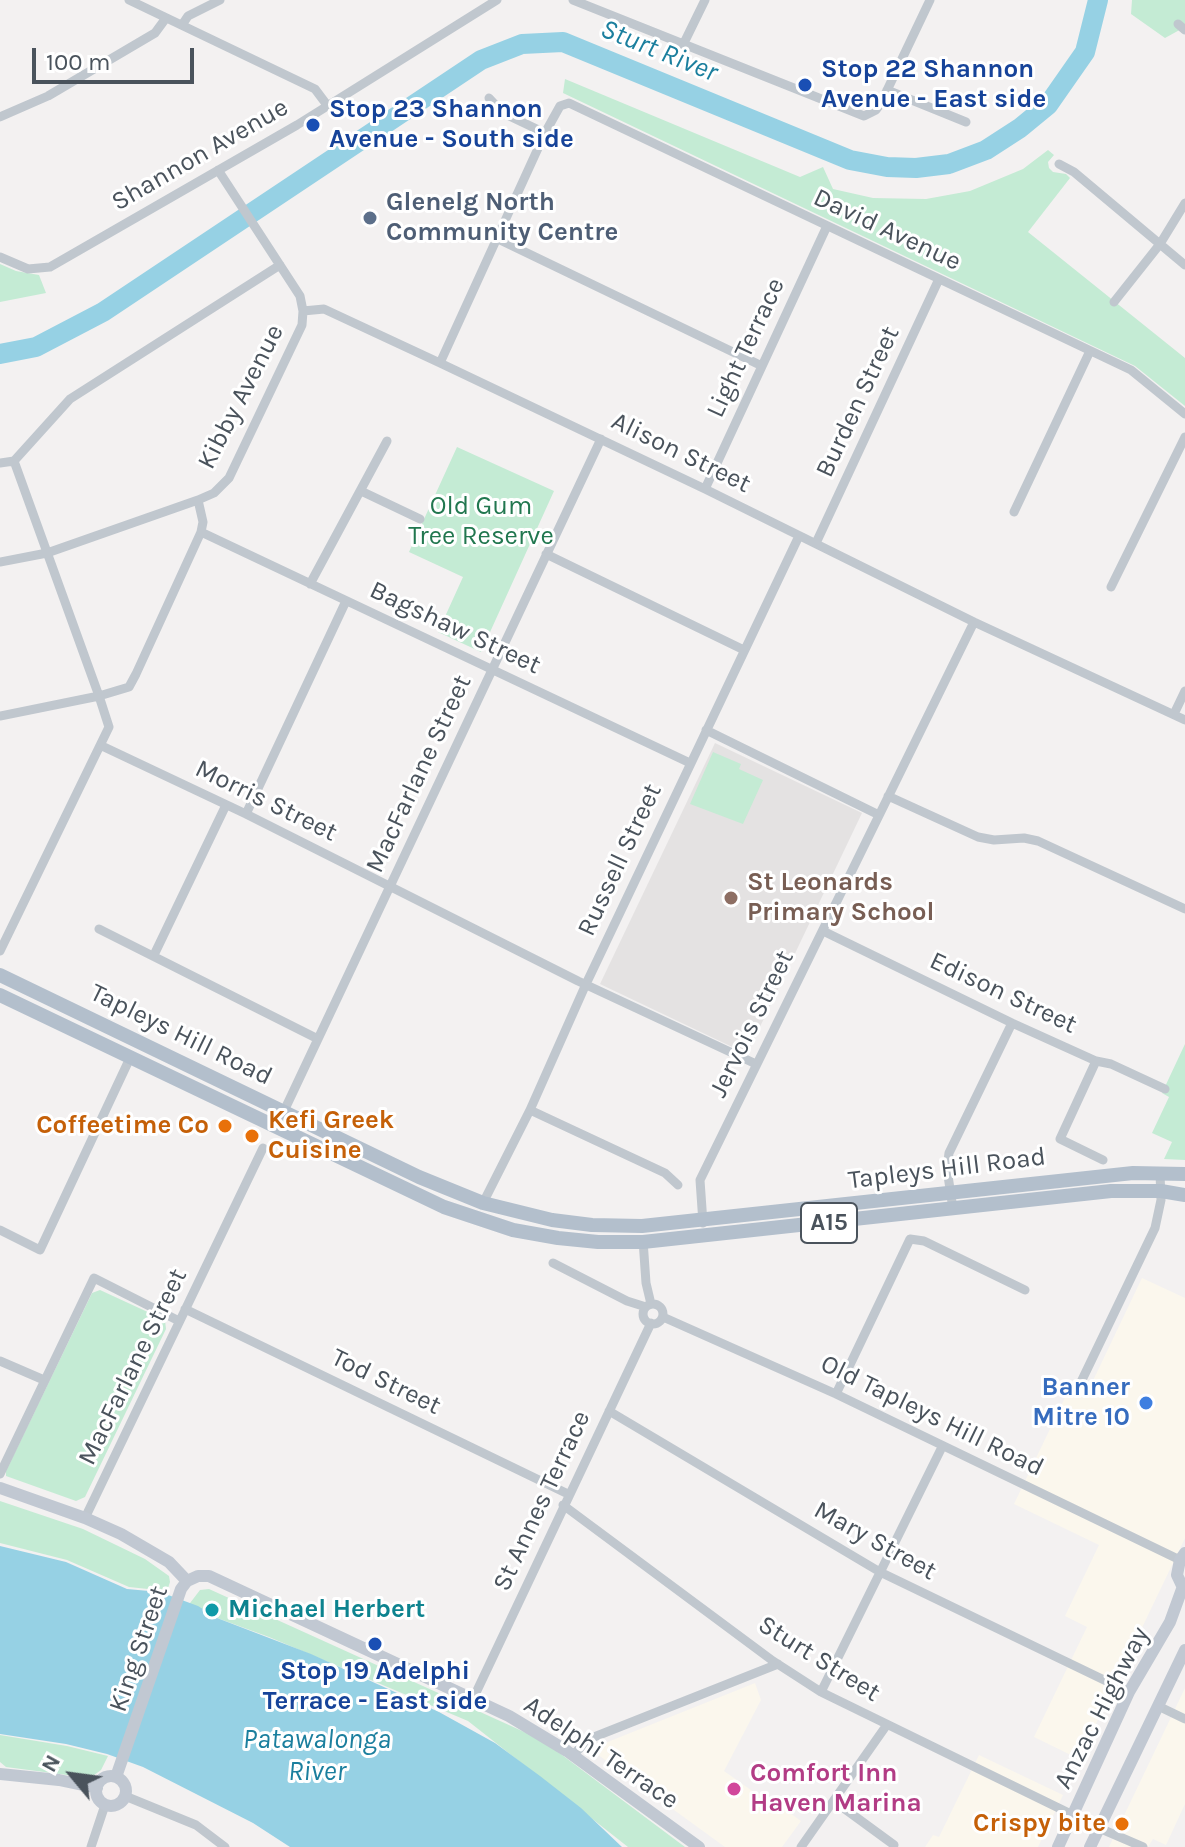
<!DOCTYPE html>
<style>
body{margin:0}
#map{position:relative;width:1185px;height:1847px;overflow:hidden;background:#f3f1f1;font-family:Karla,sans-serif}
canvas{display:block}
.north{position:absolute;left:32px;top:1735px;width:80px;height:80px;-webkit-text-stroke:6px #fff;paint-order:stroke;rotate:299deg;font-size:22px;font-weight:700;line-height:32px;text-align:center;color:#4a535c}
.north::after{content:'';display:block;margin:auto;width:28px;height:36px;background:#4a535c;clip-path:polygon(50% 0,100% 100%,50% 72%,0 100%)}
.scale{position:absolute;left:32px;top:48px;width:162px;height:36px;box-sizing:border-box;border:4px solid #4a535c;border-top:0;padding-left:10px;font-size:24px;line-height:28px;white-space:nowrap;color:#4a535c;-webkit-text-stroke:6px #fff;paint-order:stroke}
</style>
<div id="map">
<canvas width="1185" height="1847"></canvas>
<div class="north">N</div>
<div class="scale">100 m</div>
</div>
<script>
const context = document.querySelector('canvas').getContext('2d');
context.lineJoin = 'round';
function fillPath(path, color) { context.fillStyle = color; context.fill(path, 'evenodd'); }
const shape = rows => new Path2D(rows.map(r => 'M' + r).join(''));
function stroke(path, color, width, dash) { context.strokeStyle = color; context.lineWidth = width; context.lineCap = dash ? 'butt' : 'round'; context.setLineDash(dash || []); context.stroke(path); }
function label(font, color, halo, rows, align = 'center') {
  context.font = font + ' Karla,sans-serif'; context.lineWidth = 6; context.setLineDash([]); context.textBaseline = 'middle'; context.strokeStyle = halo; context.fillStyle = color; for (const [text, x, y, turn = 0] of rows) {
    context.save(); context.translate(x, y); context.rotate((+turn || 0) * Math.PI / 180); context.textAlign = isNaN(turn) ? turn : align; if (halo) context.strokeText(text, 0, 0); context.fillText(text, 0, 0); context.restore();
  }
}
const commercial = shape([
 [1142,1278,1185,1298,1185,1538,1079,1759,1034,1737,1087,1627,1065,1616,1099,1545,1014,1504,1073,1381,1089,1389],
 [755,1683,761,1700,724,1771,758,1795,761,1792,801,1821,782,1847,725,1847,590,1749],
 [1185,1688,1185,1804,1166,1845,1153,1839,1148,1847,1109,1847],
 [979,1755,1063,1795,1038,1847,925,1847,933,1835,939,1837]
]);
const education = shape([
 [715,743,862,813,747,1054,600,984]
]);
const green = shape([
 [1132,0,1185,0,1185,27,1165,38,1131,14],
 [565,79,800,177,823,167,833,189,873,198,926,199,970,191,1023,169,1048,150,1054,155,1048,162,1049,168,1053,172,1066,174,1070,178,1028,232,1185,358,1185,406,1135,366,563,93],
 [0,264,16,271,39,275,46,293,0,302],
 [457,447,554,491,481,652,438,632,463,577,409,552],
 [713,752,741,764,739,769,763,780,743,824,690,804],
 [1185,1044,1185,1160,1164,1159,1172,1142,1152,1133,1169,1097,1162,1093],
 [100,1290,165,1320,166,1329,85,1497,76,1501,6,1476,6,1471,92,1293],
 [0,1501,83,1529,145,1559,169,1576,170,1582,167,1591,129,1587,67,1560,0,1543],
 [209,1589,542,1740,685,1847,628,1847,468,1721,269,1637,187,1607,200,1590],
 [0,1735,67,1746,108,1756,101,1770,90,1778,6,1767,0,1762]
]);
const water = shape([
 [0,1546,66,1562,127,1589,160,1592,198,1606,217,1618,311,1654,439,1712,495,1743,540,1776,581,1808,622,1847,290,1847,253,1823,143,1767,107,1754,66,1744,0,1734]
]);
const river = shape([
 [0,354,36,347,103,312,481,60,522,44,563,42,850,160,887,167,916,168,949,164,986,150,1020,128,1048,105,1085,52,1098,0]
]);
const street = shape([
 [129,0,315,89,327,105],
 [573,0,864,116,876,110,881,103,930,0],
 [1178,24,1185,30],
 [182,25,188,16,220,0],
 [683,45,705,0],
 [887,90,966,122],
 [489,98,503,113,545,133],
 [0,117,48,96,155,33,166,18],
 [1059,164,1074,172,1185,265],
 [498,239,762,366],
 [0,257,28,269,50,267,297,125,497,0],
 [1114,302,1160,244,1185,203],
 [303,311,324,309,440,363,705,489,974,622,1185,720],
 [440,363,545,133,560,106,569,103,1131,370,1185,414],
 [14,461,70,399,280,265],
 [0,463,14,461],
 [705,489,827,226],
 [361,491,420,519],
 [1014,512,1090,351],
 [201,532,690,763],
 [816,543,939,279],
 [546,554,744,650],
 [0,562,47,553,198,500],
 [310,584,387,441],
 [1111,587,1185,437],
 [1174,714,1185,691],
 [0,716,99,696,14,461],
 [706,730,879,815],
 [102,746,246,814,578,981,756,1064],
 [888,796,978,837,994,840,1024,838,1038,841,1185,909],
 [246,814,346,601],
 [99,929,318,1039],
 [823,931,1012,1023,1096,1061,1111,1064,1165,1089],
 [0,951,109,727,99,696,129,687,136,674,201,532,203,522,198,500,214,493,229,478,302,325,303,311,300,296,218,170],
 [154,955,226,805],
 [1096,1061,1060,1139,1103,1160],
 [530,1110,665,1173,678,1185],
 [276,1128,601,439],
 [483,1203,530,1110,586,984,799,536],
 [953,1209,947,1169,949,1153,1012,1023],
 [703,1223,700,1180,974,622],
 [0,1230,40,1250,130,1058],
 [643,1240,646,1283,651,1304],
 [553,1263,627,1301,646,1307],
 '643 1314a10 10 0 1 1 20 0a10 10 0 1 1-20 0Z',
 [185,1309,568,1494],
 [663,1317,836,1394,1180,1560],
 [0,1361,44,1380],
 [1081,1382,1155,1228,1161,1200,1160,1173],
 [836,1394,910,1239,924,1241,1025,1290],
 [609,1411,880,1572,1129,1692],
 [0,1474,94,1278,179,1321],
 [563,1505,773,1661,821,1692,1073,1815],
 [85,1518,263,1148],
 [821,1692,942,1447],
 [473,1699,651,1323],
 [1158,1706,1185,1719],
 [573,1755,589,1739,778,1664],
 [125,1796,196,1825,225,1847],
 [834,1801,894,1845],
 [1099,1828,1143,1847],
 [91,1847,105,1805],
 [801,1847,886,1726]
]);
const secondary = shape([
 [0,1488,85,1518,121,1534,169,1562,187,1581],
 [1185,1553,1180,1560,1177,1575,1185,1592],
 [187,1581,198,1576,209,1576,509,1716,567,1751,699,1847],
 [0,1774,59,1780,97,1788],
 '96 1791a15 15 0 1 1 30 0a15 15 0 1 1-30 0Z',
 [116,1777,181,1589,187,1581],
 [1058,1847,1129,1692,1170,1622,1182,1589],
 [1090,1847,1185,1650]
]);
const primary = shape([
 [0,975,419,1177,483,1203,552,1220,592,1225,642,1226,1133,1173,1185,1174],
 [0,995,444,1207,513,1230,558,1238,598,1242,643,1242,1111,1191,1161,1191,1185,1195]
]);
const markers = [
 [805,85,8,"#1a4fb4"],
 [313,125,8,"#1a4fb4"],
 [370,218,8,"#5c6f8a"],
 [731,898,8,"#8d6e63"],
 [225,1126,8,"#e8710a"],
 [252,1136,8,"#e8710a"],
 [1146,1403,8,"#3f7fe0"],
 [212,1610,8,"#0f9aa8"],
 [375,1644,8,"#1a4fb4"],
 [734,1789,8,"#d1479c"],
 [1122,1824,8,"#e8710a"]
];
const shields = [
 [829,1223,56]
];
const shieldNames = [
 ["A15",829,1223]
];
const transitNames = [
 ["Stop 22 Shannon",821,70],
 ["Avenue - East side",821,100],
 ["Stop 23 Shannon",329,110],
 ["Avenue - South side",329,140],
 ["Stop 19 Adelphi",375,1672,"center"],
 ["Terrace - East side",375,1702,"center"]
];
const streetNames = [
 ["Shannon Avenue",200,155,-30],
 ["David Avenue",887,230,25],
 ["Light Terrace",746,348,-65],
 ["Kibby Avenue",241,397,-63],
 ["Burden Street",858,402,-65],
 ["Alison Street",681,453,26],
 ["Bagshaw Street",455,628,25],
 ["MacFarlane Street",419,774,-65],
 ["Morris Street",266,801,26],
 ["Russell Street",620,860,-65],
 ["Edison Street",1003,993,25],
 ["Jervois Street",752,1024,-64],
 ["Tapleys Hill Road",181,1035,26],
 ["Tapleys Hill Road",947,1169,-7],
 ["MacFarlane Street",133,1367,-64],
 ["Tod Street",386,1382,26],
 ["Old Tapleys Hill Road",932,1416,26],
 ["St Annes Terrace",542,1501,-65],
 ["Mary Street",875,1541,29],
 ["King Street",139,1649,-71],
 ["Sturt Street",819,1659,32],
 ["Anzac Highway",1102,1708,-63],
 ["Adelphi Terrace",601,1753,34]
];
const serviceNames = [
 ["Glenelg North",386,203],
 ["Community Centre",386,233]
];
const parkNames = [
 ["Old Gum",481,507],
 ["Tree Reserve",481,537]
];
const educationNames = [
 ["St Leonards",747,883],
 ["Primary School",747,913]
];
const foodNames = [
 ["Kefi Greek",268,1121,"left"],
 ["Cuisine",268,1151,"left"],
 ["Coffeetime Co",209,1126],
 ["Crispy bite",1106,1824]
];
const shopNames = [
 ["Banner",1130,1388],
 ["Mitre 10",1130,1418]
];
const cultureNames = [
 ["Michael Herbert",228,1610]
];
const hotelNames = [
 ["Comfort Inn",750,1774],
 ["Haven Marina",750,1804]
];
const waterNames = [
 ["Sturt River",659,51,22],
 ["Patawalonga",317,1740],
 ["River",317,1772]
];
fillPath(commercial, '#fbf7ed');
fillPath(education, '#e4e2e2');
fillPath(green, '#c4ebd4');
fillPath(water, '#96d1e4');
stroke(river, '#96d1e4', 20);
stroke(street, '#c0c7ce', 9);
stroke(secondary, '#c1c8d2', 12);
stroke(primary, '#b3bfcc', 14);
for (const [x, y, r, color] of markers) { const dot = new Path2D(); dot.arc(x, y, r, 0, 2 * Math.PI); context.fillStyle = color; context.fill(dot); stroke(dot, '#fff', 3); }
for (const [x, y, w] of shields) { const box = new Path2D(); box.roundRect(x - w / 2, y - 20, w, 40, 6); context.fillStyle = '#fff'; context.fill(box); stroke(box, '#4a535c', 2); }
label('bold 24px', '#4a535c', null, shieldNames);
label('bold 26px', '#164399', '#fff', transitNames, 'left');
label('26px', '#4a535c', '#fff', streetNames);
label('bold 26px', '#4e5e75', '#fff', serviceNames, 'left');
label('26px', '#21774f', '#fff', parkNames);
label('bold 26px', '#785e54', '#fff', educationNames, 'left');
label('bold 26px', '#c56008', '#fff', foodNames, 'right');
label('bold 26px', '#366cbe', '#fff', shopNames, 'right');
label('bold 26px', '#0d838f', '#fff', cultureNames, 'left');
label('bold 26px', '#b23c85', '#fff', hotelNames, 'left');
label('italic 28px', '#1b7f9e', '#fff', waterNames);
</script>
